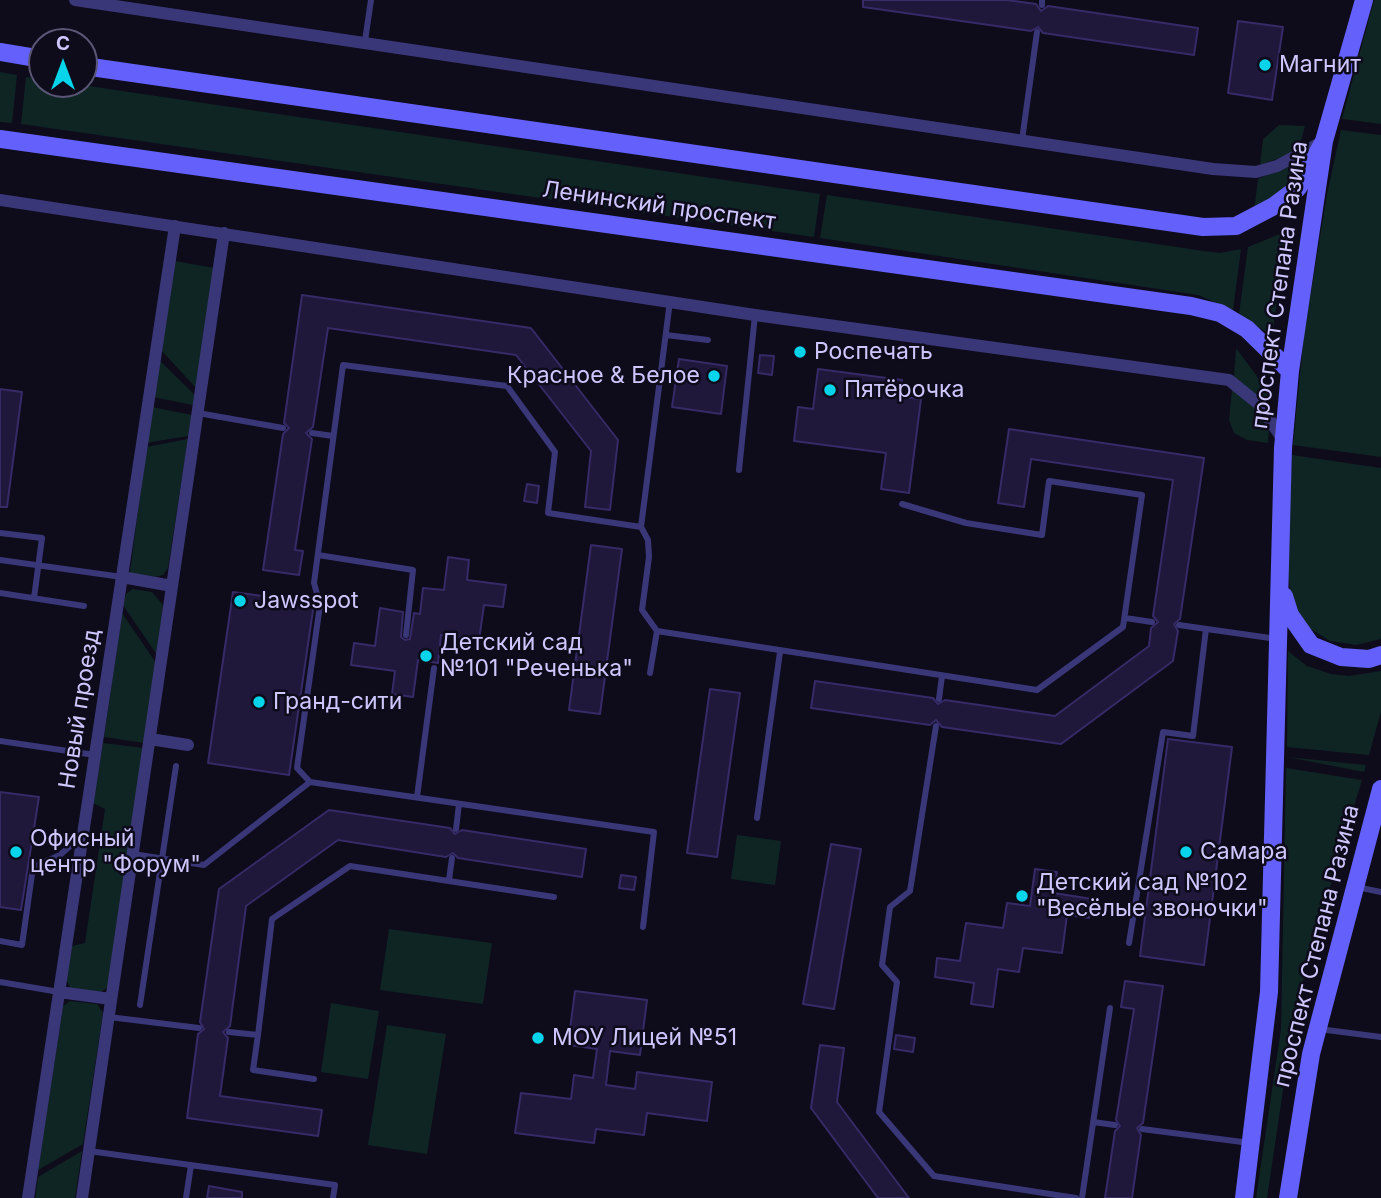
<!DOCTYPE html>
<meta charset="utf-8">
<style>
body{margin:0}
#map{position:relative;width:1381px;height:1198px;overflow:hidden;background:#0e0b1b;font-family:Inter,sans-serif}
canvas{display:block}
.north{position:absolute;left:28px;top:28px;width:70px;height:70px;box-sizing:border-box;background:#0e0b1b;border:2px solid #5a5676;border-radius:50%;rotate:0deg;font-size:19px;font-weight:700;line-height:28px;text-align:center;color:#cdc7fe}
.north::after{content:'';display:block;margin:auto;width:24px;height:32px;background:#06d4ea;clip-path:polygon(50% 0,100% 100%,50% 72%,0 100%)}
</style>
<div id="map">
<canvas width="1381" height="1198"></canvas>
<div class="north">С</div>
</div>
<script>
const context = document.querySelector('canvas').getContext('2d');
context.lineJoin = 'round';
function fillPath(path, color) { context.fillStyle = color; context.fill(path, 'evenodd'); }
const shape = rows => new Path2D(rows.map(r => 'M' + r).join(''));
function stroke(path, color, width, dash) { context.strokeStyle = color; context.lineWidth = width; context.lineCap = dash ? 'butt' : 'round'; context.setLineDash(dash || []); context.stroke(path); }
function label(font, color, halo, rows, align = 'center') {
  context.font = font + ' Inter,sans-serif'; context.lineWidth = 5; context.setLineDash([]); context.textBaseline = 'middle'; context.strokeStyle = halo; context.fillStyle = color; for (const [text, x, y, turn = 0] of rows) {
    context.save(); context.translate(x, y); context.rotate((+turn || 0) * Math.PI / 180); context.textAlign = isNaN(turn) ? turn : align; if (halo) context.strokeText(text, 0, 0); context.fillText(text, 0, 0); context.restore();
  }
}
const green = shape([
 [1374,0,1381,0,1381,124,1342,119],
 [0,72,17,75,12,123,0,122],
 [26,77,42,79,42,84,75,84,820,194,814,237,21,124],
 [1279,125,1305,126,1301,141,1291,154,1260,165,1263,139],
 [1341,130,1381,135,1381,457,1293,445,1304,334,1327,194],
 [1298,159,1296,174,1289,185,1254,211,1258,179],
 [827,195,1204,251,1220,253,1241,249,1233,310,1198,295,820,238],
 [1287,231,1272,336,1239,314,1248,247],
 [174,261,215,268,197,389,161,350],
 [1236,348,1268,391,1271,412,1234,377],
 [159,360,195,395,193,405,153,397],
 [1232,389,1255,406,1269,429,1268,443,1247,440,1234,433,1229,420],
 [152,407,192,415,188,436,146,443],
 [188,439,168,568,163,575,155,577,130,573,146,447],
 [1292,455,1381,468,1381,639,1356,645,1330,641,1306,626,1292,604,1287,564],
 [133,589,152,592,163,605,157,655,123,605,126,594],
 [122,613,156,663,144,743,104,737],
 [1288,651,1307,666,1331,674,1349,676,1381,671,1381,712,1369,755,1287,747],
 [103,743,144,748,108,987,101,992,70,988,66,979,72,946,85,943,105,809,93,803],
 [1287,757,1366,765,1364,772],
 [1286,768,1362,780,1307,964,1292,1030,1267,1198,1256,1198,1281,1029],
 [737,835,781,841,775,885,731,879],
 [389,929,492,943,483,1004,380,990],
 [70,1001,97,1004,103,1013,83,1144,38,1170,63,1006],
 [331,1003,379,1011,368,1079,321,1072],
 [387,1025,446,1034,427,1154,368,1145],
 [82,1151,75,1198,35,1198,38,1177]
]);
const building = shape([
 [863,0,1007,0,1036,4,1041,11,1048,6,1198,28,1194,55,1043,33,1038,27,1031,31,863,7,863,0],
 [1238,21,1283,27,1272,100,1228,93,1238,21],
 [302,295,531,328,618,440,610,510,585,507,591,451,516,355,328,328,313,427,306,433,312,439,295,550,303,551,299,575,263,570,283,434,289,428,284,423,302,295],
 [760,355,774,356,772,375,758,373,760,355],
 [679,359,727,366,721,414,672,407,679,359],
 [818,369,902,380,900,397,921,399,909,493,881,489,886,453,794,441,798,407,813,409,818,369],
 [0,389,22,392,7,507,0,507,0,389],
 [1009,429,1204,458,1180,619,1174,624,1178,631,1173,661,1061,744,942,727,936,720,930,725,811,708,815,681,933,698,938,704,945,700,1055,716,1149,646,1151,628,1158,622,1153,616,1173,480,1031,459,1024,507,998,503,1009,429],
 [527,484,539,486,537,503,524,501,527,484],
 [591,545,622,549,600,714,569,710,591,545],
 [448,557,469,560,467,580,506,585,503,607,484,605,479,640,441,635,438,663,418,660,413,697,392,694,395,671,351,665,354,643,375,646,380,608,403,612,401,637,405,640,410,639,414,613,420,614,423,588,444,590,448,557],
 [233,592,314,603,289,775,208,763,233,592],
 [710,689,740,693,717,857,687,853,710,689],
 [1168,739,1232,747,1204,965,1140,956,1168,739],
 [0,792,39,797,21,910,0,907,0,792],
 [329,810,450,828,455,834,462,830,586,849,582,877,458,858,453,853,446,857,338,840,246,906,230,1026,223,1032,228,1038,220,1096,322,1110,318,1136,187,1118,198,1034,204,1029,200,1022,219,889,329,810],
 [831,844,861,849,834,1009,803,1004,831,844],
 [1035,869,1057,872,1054,893,1092,899,1089,918,1067,915,1062,953,1023,948,1019,972,998,969,993,1007,971,1004,974,983,935,977,937,958,960,961,966,923,1003,928,1007,903,1030,906,1035,869],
 [621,875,636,877,634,890,619,888,621,875],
 [1125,981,1163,986,1143,1123,1137,1128,1141,1135,1132,1198,1105,1198,1115,1131,1120,1126,1116,1120,1134,1009,1121,1007,1125,981],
 [575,991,647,1000,640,1055,610,1051,606,1085,635,1089,637,1072,712,1082,707,1121,647,1113,644,1135,596,1129,594,1143,515,1133,521,1093,571,1099,574,1075,593,1078,597,1049,568,1045,575,991],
 [896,1035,915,1038,913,1052,894,1049,896,1035],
 [820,1045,844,1048,837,1102,909,1198,878,1198,811,1108,820,1045],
 [209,1186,242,1192,242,1198,207,1198,209,1186]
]);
const service = shape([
 [1042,5,1042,0],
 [365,41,371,0],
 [1022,140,1037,32],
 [670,301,641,527,648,540,649,557,642,610,657,631,1037,690,1123,627,1142,495,1049,481,1042,535,966,523,902,504],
 [666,335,708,340],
 [198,413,283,428],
 [312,433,333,436],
 [739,470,755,315],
 [0,533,42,538,34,598],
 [318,555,413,570,406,635],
 [0,560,122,577],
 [0,593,84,606],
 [1125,618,1152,622],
 [1179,625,1277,639],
 [650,673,657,631],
 [939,699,942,676],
 [936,726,910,891,890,907,882,965,897,982,879,1112,934,1176,1076,1198],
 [0,741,95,755],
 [310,782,297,768,320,605,314,583,343,365,507,386,555,452,548,513,641,527],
 [417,797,434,668],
 [757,818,780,652],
 [456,829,459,804],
 [133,854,204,865,310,782,654,832,643,927],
 [449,880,452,858],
 [1357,887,1381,892],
 [0,941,22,945,33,867,60,855,81,836],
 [1129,943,1163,732,1193,736,1206,629],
 [0,982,59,992],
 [140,1005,176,766],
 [109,1017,199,1028],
 [1319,1029,1381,1037],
 [229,1032,258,1035,253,1070,314,1079],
 [258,1035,272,919,350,866,554,897],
 [1093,1122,1115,1125],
 [1142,1129,1250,1143],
 [89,1151,335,1185,333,1198],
 [186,1198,191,1165],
 [1082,1198,1110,1008]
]);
const minor = shape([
 [75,0,1213,169,1256,172,1277,166,1324,141],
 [0,200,755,315,1229,380,1260,405,1283,440],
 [122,577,172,586],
 [150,739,188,745],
 [59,992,111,999],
 [28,1198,175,226],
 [82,1198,224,233]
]);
const secondary = shape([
 [0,52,42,59],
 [84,66,1203,227,1236,226,1274,206,1298,188,1324,141],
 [0,139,1191,306,1220,313,1247,329,1290,371],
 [1284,596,1290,615,1311,645,1341,657,1369,659,1381,655],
 [1244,1198,1269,992,1283,448,1290,371,1324,141,1364,0],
 [1288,1198,1311,1054,1381,789]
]);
const markers = [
 [1265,65,7,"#06d4ea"],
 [800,352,7,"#06d4ea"],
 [714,376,7,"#06d4ea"],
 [830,390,7,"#06d4ea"],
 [240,601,7,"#06d4ea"],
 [426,656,7,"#06d4ea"],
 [259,702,7,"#06d4ea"],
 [16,852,7,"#06d4ea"],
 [1186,852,7,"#06d4ea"],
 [1022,896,7,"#06d4ea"],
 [538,1038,7,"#06d4ea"]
];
const poiNames = [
 ["Магнит",1279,65],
 ["Роспечать",814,352],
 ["Красное & Белое",700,376,"right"],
 ["Пятёрочка",844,390],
 ["Jawsspot",254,601],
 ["Детский сад",440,643],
 ["№101 \"Реченька\"",440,669],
 ["Гранд-сити",273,702],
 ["Офисный",30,839],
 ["центр \"Форум\"",30,865],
 ["Самара",1200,852],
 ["Детский сад №102",1036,883],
 ["\"Весёлые звоночки\"",1036,909],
 ["МОУ Лицей №51",552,1038]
];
const streetNames = [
 ["Ленинский проспект",659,206,8],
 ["проспект Степана Разина",1280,285,-82],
 ["Новый проезд",80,709,-81],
 ["проспект Степана Разина",1317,946,-76]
];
fillPath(green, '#0f2524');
fillPath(building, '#1f183b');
stroke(building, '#362a67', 2);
stroke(service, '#3a3779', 6);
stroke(minor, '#3a3779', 12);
stroke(secondary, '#6460fb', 18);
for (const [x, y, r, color] of markers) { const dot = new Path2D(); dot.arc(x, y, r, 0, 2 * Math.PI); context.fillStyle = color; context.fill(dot); stroke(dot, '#0e0b1b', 2.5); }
label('23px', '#cdc7fe', '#0e0b1b', poiNames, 'left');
label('23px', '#cdc7fe', '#0e0b1b', streetNames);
</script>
